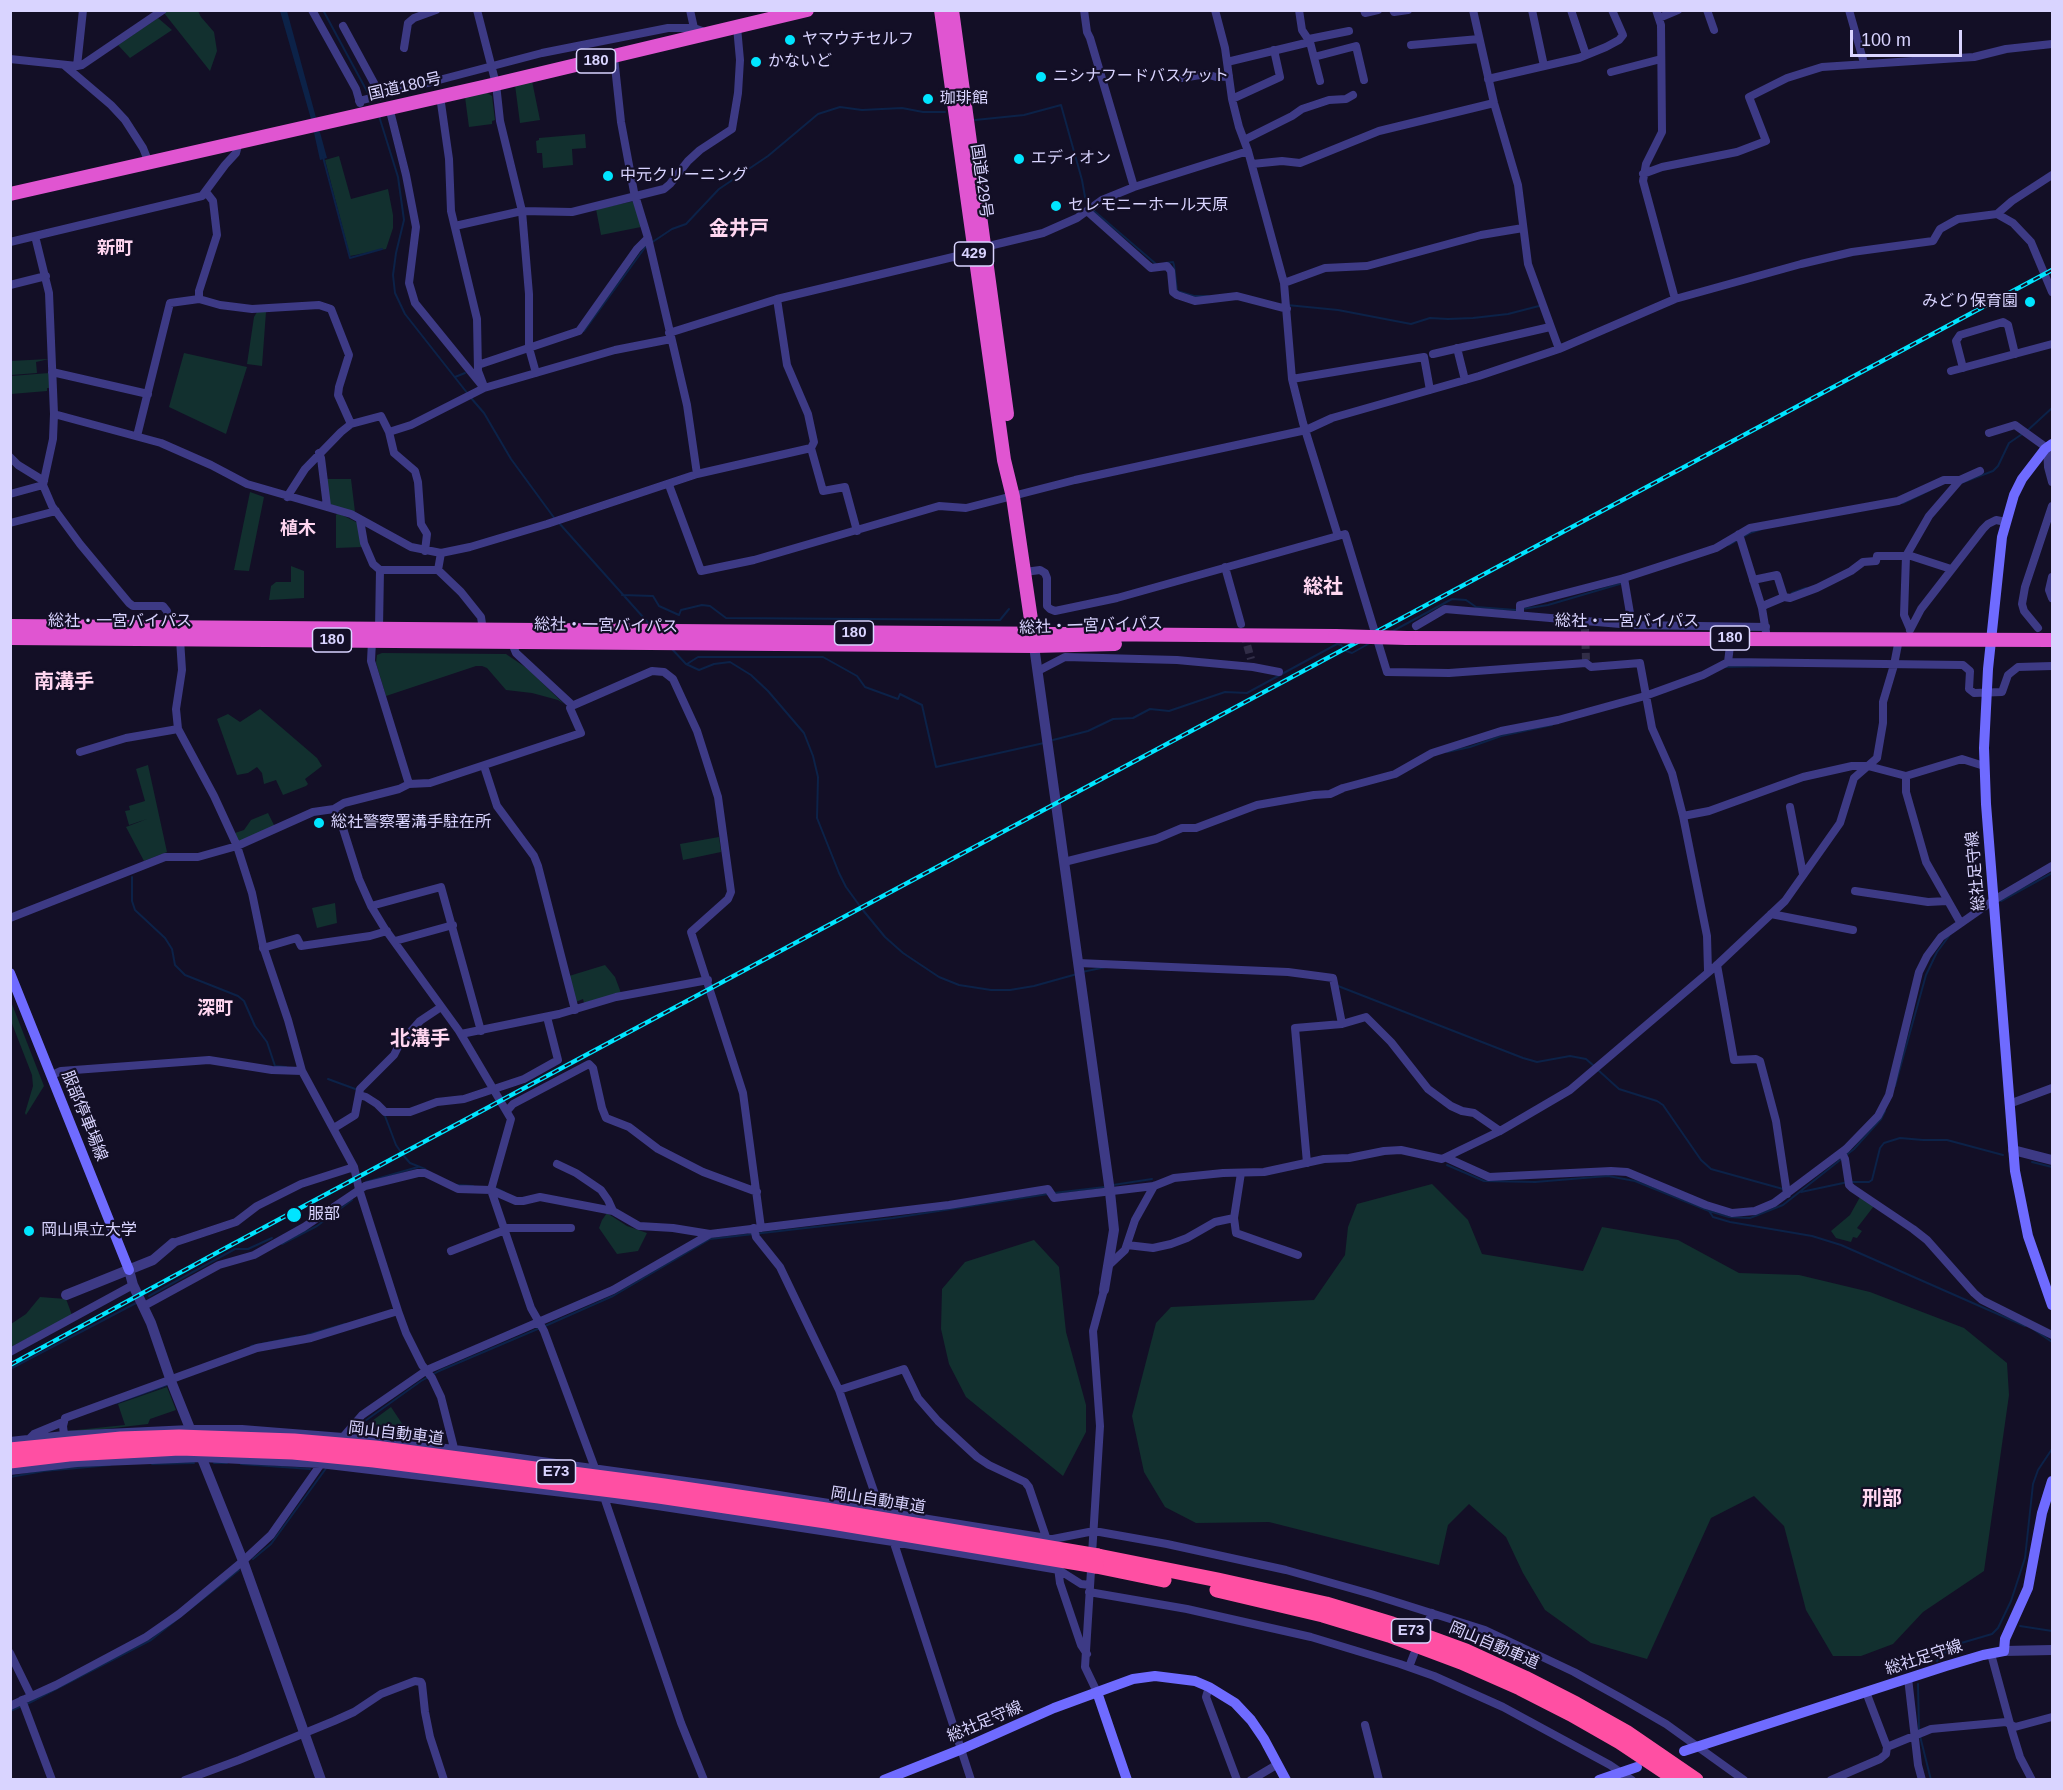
<!DOCTYPE html>
<meta charset="utf-8">
<style>
body{margin:0}
#map{position:relative;width:2063px;height:1790px;overflow:hidden;background:#130f26;font-family:Arial,sans-serif}
canvas{display:block}
.frame{position:absolute;inset:0;border:12px solid #d9d4ff;pointer-events:none}
.scale{position:absolute;left:1850px;top:30px;width:112px;height:27px;box-sizing:border-box;border:3px solid #d9d4ff;border-top:0;padding-left:8px;font-size:18px;line-height:21px;white-space:nowrap;color:#d9d4ff;-webkit-text-stroke:4px #130f26;paint-order:stroke}
</style>
<div id="map">
<canvas width="2063" height="1790"></canvas>
<div class="frame"></div>
<div class="scale">100 m</div>
</div>
<script>
const context = document.querySelector('canvas').getContext('2d');
context.lineJoin = 'round';
function fillPath(path, color) { context.fillStyle = color; context.fill(path, 'evenodd'); }
const shape = rows => new Path2D(rows.map(r => 'M' + r).join(''));
function stroke(path, color, width, dash) { context.strokeStyle = color; context.lineWidth = width; context.lineCap = dash ? 'butt' : 'round'; context.setLineDash(dash || []); context.stroke(path); }
function label(font, color, halo, rows, align = 'center') {
  context.font = font + ' Arial,"Noto Sans JP",sans-serif'; context.lineWidth = 4.5; context.setLineDash([]); context.textBaseline = 'middle'; context.strokeStyle = halo; context.fillStyle = color; for (const [text, x, y, turn = 0] of rows) {
    context.save(); context.translate(x, y); context.rotate((+turn || 0) * Math.PI / 180); context.textAlign = isNaN(turn) ? turn : align; if (halo) context.strokeText(text, 0, 0); context.fillText(text, 0, 0); context.restore();
  }
}
const green = shape([
 [168,11,198,11,201,17,214,32,217,51,210,71,164,13],
 [158,18,172,30,130,58,118,45],
 [532,81,540,120,520,123,515,85],
 [486,92,492,96,495,120,492,121,492,124,469,127,465,97],
 [585,134,586,148,572,149,573,165,543,168,542,153,537,153,536,141,539,140,539,138],
 [339,156,351,199,388,189,393,215,393,228,386,249,350,256,325,160],
 [635,201,641,227,601,235,596,209],
 [257,312,266,312,262,366,247,364,254,317],
 [184,353,247,367,226,434,169,407],
 [49,359,36,362,37,373,11,375,10,361],
 [49,373,50,388,47,388,47,391,11,394,11,376],
 [325,479,351,479,355,512,328,504],
 [250,492,264,497,249,571,234,570],
 [338,513,358,523,362,547,336,548,336,515],
 [291,566,304,571,304,598,269,600,271,586,276,582,291,582],
 [382,653,506,654,528,669,564,704,558,700,532,693,506,690,487,668,482,666,476,666,386,696,376,663,377,655],
 [260,709,317,758,322,766,305,779,308,784,306,786,283,795,276,780,264,784,262,773,257,767,248,773,237,775,217,719,228,714,240,722],
 [148,765,167,852,144,861,126,827,147,819,129,825,125,811,130,810,129,806,145,801,136,769],
 [268,813,275,827,239,843,235,833,244,830,251,820],
 [719,837,721,852,683,860,680,844],
 [335,903,337,923,317,928,312,908],
 [605,965,615,977,621,993,584,1003,583,999,576,1002,569,976],
 [10,999,44,1086,26,1115,25,1113,33,1086,32,1075,11,1021],
 [1432,1184,1468,1220,1482,1254,1583,1271,1602,1227,1678,1240,1739,1273,1799,1275,1870,1292,1964,1328,2007,1363,2009,1395,1984,1571,1923,1612,1893,1644,1861,1656,1833,1656,1806,1610,1784,1526,1754,1496,1711,1518,1647,1659,1591,1643,1545,1610,1523,1573,1506,1537,1469,1504,1448,1525,1439,1565,1269,1522,1196,1523,1165,1507,1144,1472,1132,1416,1156,1323,1171,1307,1314,1300,1345,1255,1348,1227,1357,1204],
 [1860,1197,1874,1206,1857,1228,1862,1231,1857,1238,1853,1237,1851,1242,1836,1238,1831,1231,1850,1215],
 [607,1213,627,1226,647,1233,638,1251,617,1254,599,1228,602,1220],
 [1034,1240,1059,1267,1066,1332,1086,1405,1086,1432,1063,1476,966,1397,949,1364,941,1329,942,1289,965,1262],
 [40,1297,66,1299,72,1315,11,1347,11,1324,26,1314],
 [167,1387,176,1410,150,1419,148,1424,71,1433,67,1431,125,1425,118,1404],
 [391,1407,409,1434,404,1438,357,1432]
]);
const water = shape([
 [280,11,287,11,327,158,320,160,311,119]
]);
const stream = shape([
 [323,10,369,95],
 [379,116,398,177,404,220,396,253,393,275,395,293,405,314,468,394],
 [975,120,1024,115,1061,105,1082,180,1085,197,1090,205],
 [323,157,350,258,382,249],
 [1093,210,1156,264],
 [651,243,672,229,686,224,719,189,768,156,818,114,840,107,862,110,902,108,923,112,945,112],
 [1165,263,1173,262,1174,265,1177,291,1194,296,1208,296],
 [1287,305,1338,310,1411,324,1430,318,1448,319,1473,318,1508,314,1539,306],
 [584,331,646,246],
 [455,377,465,373],
 [471,398,484,413,511,459,555,519],
 [1961,483,1993,471,1998,466,2009,443,2028,430,2052,408],
 [1903,503,1930,490],
 [559,523,651,626],
 [1729,545,1750,533,1762,529],
 [1792,593,1806,588],
 [622,595,653,596,659,606,679,615,681,610,702,605,710,606,726,618,1000,620,1009,609],
 [1391,632,1452,599,1466,600,1476,607,1516,610,1548,605,1623,583],
 [671,648,686,664,699,670,714,664,730,662,751,675,768,691,804,733,813,756,818,777,817,818,839,873,846,887,862,909,885,937,903,953,939,977,959,985,991,990,1010,990,1034,986,1077,974],
 [687,664,698,657,823,657,857,676,865,687,898,699,900,694,922,705,936,767,1044,743],
 [1725,667,1769,666],
 [1053,740,1088,731,1113,719,1133,718,1150,709,1169,711,1225,692,1247,693,1337,644,1341,645,1346,651,1352,653,1370,643],
 [1447,752,1470,747,1501,736,1552,725],
 [132,877,132,901,135,910,165,938,172,949,175,965,185,975,238,996,244,1001,255,1026,267,1042,275,1066,286,1067],
 [2001,901,2052,873],
 [1082,972,1106,967],
 [1338,986,1523,1058,1537,1062,1570,1056,1586,1059,1594,1066],
 [1598,1070,1619,1089,1657,1101,1663,1105,1701,1160,1711,1169,1783,1189],
 [328,1079,358,1090],
 [1895,1086,1926,975,1937,952,1949,936],
 [385,1116,396,1145,403,1155,410,1163,425,1169],
 [2032,1162,2052,1167],
 [1447,1165,1484,1181,1535,1182,1608,1176,1635,1181,1709,1211,1729,1217,1750,1218,1783,1205,1854,1149,1881,1119,1885,1111],
 [366,1182,418,1167],
 [457,1185,473,1186],
 [1113,1185,1152,1179],
 [493,1187,504,1192],
 [1801,1192,1848,1182,1869,1182,1872,1180,1880,1148,1884,1143,1900,1138,1923,1140,1947,1140,2003,1155],
 [1054,1193,1105,1187],
 [1709,1211,1713,1217,1730,1222,1812,1236,1841,1245,2025,1326],
 [282,1244,317,1226,352,1200],
 [149,1296,235,1249,248,1249,272,1238],
 [545,1326,613,1296,710,1239,893,1218,1048,1194],
 [2033,1329,2052,1342],
 [307,1335,345,1324],
 [251,1346,296,1337],
 [10,1369,136,1303],
 [116,1403,167,1385],
 [351,1436,365,1421,421,1381,439,1371,540,1328],
 [214,1463,227,1463],
 [152,1464,194,1463],
 [241,1464,310,1469],
 [10,1477,44,1471,110,1465],
 [253,1559,271,1544,327,1467],
 [2020,1626,2052,1631],
 [1937,1661,1951,1646,1992,1634,1998,1628,2011,1601,2025,1558,2033,1484,2038,1470,2052,1449],
 [1918,1684,1919,1730],
 [27,1704,151,1640,239,1570],
 [10,1711,22,1706],
 [1920,1736,1931,1780]
]);
const minorTunnel = shape([
 [1585,629,1586,660],
 [1244,634,1251,659]
]);
const minor = shape([
 [312,10,356,89,360,103],
 [477,10,496,84,500,121,522,211,529,294,529,348,536,373],
 [690,10,694,28],
 [1084,10,1087,32,1090,38,1134,187],
 [1215,10,1225,48,1232,99,1239,127,1248,151,1284,283,1292,379,1303,423,1338,536],
 [1299,10,1302,30,1310,42,1320,81],
 [1364,10,1365,13,1378,10],
 [1393,10,1394,12,1408,10],
 [1473,10,1494,103,1518,185,1528,264,1559,349],
 [1532,10,1544,66],
 [1571,10,1586,55],
 [1656,10,1661,25,1662,132,1646,164,1643,181,1675,299],
 [1707,10,1714,30],
 [1849,10,1864,63],
 [1659,18,1678,10],
 [343,26,381,96],
 [1309,39,1349,31],
 [1411,45,1479,39],
 [404,48,408,23,414,18,436,10],
 [614,57,621,122,634,192,648,238,687,405,697,474],
 [1314,57,1356,46,1364,80],
 [10,59,77,66,82,65,163,10],
 [1227,62,1310,42],
 [64,65,111,105,125,120,143,148,149,163],
 [77,66,83,10],
 [1611,72,1661,59],
 [1182,78,1206,74,1216,77,1229,76],
 [1488,79,1579,58,1606,47,1619,40,1623,35,1612,10],
 [440,96,449,159,451,211,477,319,478,371,483,384],
 [1232,99,1280,77,1274,50],
 [359,101,542,53,668,28,694,28,702,31,704,34],
 [389,107,406,175,416,227,409,283,415,303,484,388],
 [1244,140,1292,116,1302,109,1329,100,1346,99,1353,95],
 [239,142,236,153,225,165,202,196,35,236,49,293,54,414,53,439,43,485,52,506,80,544,129,603,133,606,163,606,167,611,171,627,180,639,182,670,176,709,178,729,214,796,237,846,252,893,263,946,288,1020,302,1071,354,1167,359,1189,398,1311,406,1333,422,1365,432,1378,441,1397,455,1452],
 [1252,164,1282,161,1300,163,1379,131,1494,103],
 [1643,174,1662,167,1737,152,1766,141,1749,97,1787,78,1822,67,1974,57,2006,49,2052,44],
 [1087,211,1151,268,1167,266,1171,271,1173,292,1177,295,1195,301,1237,296,1287,309],
 [1997,214,2013,223,2031,242,2052,292],
 [455,226,522,211,572,212,664,189,670,184,688,161,700,150,732,129,738,93,740,60,737,27],
 [10,242,35,236],
 [1284,283,1325,268,1367,266,1481,235,1523,228],
 [10,285,46,276],
 [199,299,199,291,217,235,213,201,206,192],
 [777,299,787,365,808,414,814,442,811,448,823,491,845,487,857,531],
 [669,333,777,299,974,252,993,245,1043,233,1077,218,1102,200,1134,187,1248,151],
 [1457,348,1465,380],
 [1433,354,1550,327],
 [478,365,579,331,637,249,648,238],
 [1963,368,1956,341,1960,335,2003,322,2008,325,2015,354],
 [1951,371,2052,344],
 [52,372,148,394],
 [1292,379,1424,357,1430,390],
 [54,414,161,443,211,465,247,484,351,514,411,547,441,553,470,547,547,524,697,474,811,448],
 [389,432,411,425,484,388,615,350,671,339],
 [1989,433,2015,425,2047,448,2048,467,2052,482],
 [137,436,170,303,199,299,220,305,252,309,319,305,331,309,349,355,339,387,338,395,351,424],
 [319,453,321,458,327,506],
 [10,457,18,465,44,481],
 [669,485,701,571,754,560,939,506,966,508,1075,480,1306,430,1332,418,1479,376,1559,349,1675,299,1801,264,1852,252,1933,241,1940,229,1958,219,1997,214,2012,201,2052,175],
 [10,494,43,485],
 [287,497,305,469,341,432,351,424,381,416,389,432,394,453,415,471,418,482,421,524,427,534,425,551],
 [360,520,364,543,373,564,380,570,379,628,372,641,371,661,409,784],
 [10,523,56,511],
 [1739,534,1762,608],
 [441,553,438,570,461,592,481,617,483,630],
 [1225,567,1241,624],
 [380,570,438,570],
 [1025,572,1040,570,1045,573,1047,578,1047,606,1050,609,1055,611,1117,598,1345,534,1387,672,1449,673,1586,663,1591,667,1640,663,1652,728,1672,773,1683,816,1707,936,1708,971],
 [2052,577,2049,590,2052,598],
 [1624,578,1632,625],
 [1753,580,1777,575,1784,597],
 [1520,614,1520,605,1624,578,1704,552,1716,548,1750,528,1898,501,1944,480,1960,480,1980,471],
 [1416,626,1445,609,1632,625,1766,627],
 [2038,628,2024,611,2022,604,2025,587,2052,506],
 [1910,629,1904,615,1906,556,1929,516,1960,480],
 [1910,630,1921,609,1983,529,1988,524,1996,520,2006,522],
 [1766,632,1762,608,1765,605,1784,597,1790,598,1817,588,1851,571,1863,562,1876,561,1877,556,1911,556,1951,569],
 [1728,662,1963,665,1970,671,1969,689,1974,693,2002,692,2008,675,2018,667,2052,666],
 [1038,671,1065,657,1177,660,1253,667,1279,672],
 [571,704,574,705,652,671,664,672,673,679,697,731,718,797,731,892,728,899,691,932,743,1093,761,1228],
 [80,752,126,738,178,729],
 [484,766,497,806,534,856,538,866,575,1010],
 [1906,776,1906,792,1926,862,1960,922],
 [1790,807,1803,874],
 [334,809,340,819,359,879,371,906,385,929,459,1031,511,1119,491,1190,531,1308,544,1331,596,1471],
 [1683,816,1709,811,1803,777,1852,766,1868,766,1906,776,1962,759,1984,766],
 [1064,862,1156,839,1182,828,1196,828,1257,805,1314,795,1330,794,1343,788,1395,774,1432,753,1501,731,1558,720,1645,696,1703,675,1728,662,1731,638],
 [1855,891,1928,902,1947,901],
 [371,906,441,887,481,1031],
 [1771,914,1853,930],
 [10,918,165,857,198,857,237,846,313,812,334,809,344,803,399,789,409,784,430,783,581,733,570,708,571,704,516,653,511,641],
 [395,941,453,925],
 [263,948,297,938,301,946,370,936,387,931],
 [1078,963,1288,972,1333,978,1342,1024],
 [1717,965,1734,1060,1756,1059,1760,1061,1776,1121,1787,1194],
 [461,1034,559,1014,616,997,708,980],
 [52,1075,61,1071,209,1060,272,1070,302,1071],
 [359,1095,366,1097,377,1104,385,1112,410,1112,437,1102,464,1099,524,1079,558,1060,547,1017],
 [2009,1104,2052,1088],
 [507,1111,513,1104,589,1064,593,1068,602,1108,606,1118,629,1127,658,1149,703,1172,757,1192],
 [334,1128,355,1115,360,1089,394,1055,399,1045,420,1021,441,1007],
 [1842,1153,1845,1159,1849,1185,1852,1188,1913,1229,1927,1240,1974,1293,1982,1300,2052,1335],
 [1447,1158,1489,1177,1611,1171,1627,1172,1706,1205,1732,1213,1755,1211,1774,1203,1846,1149,1878,1116,1889,1095,1919,972,1927,956,1941,937,1994,900,2052,866],
 [1307,1163,1295,1028,1342,1024,1366,1017,1391,1042,1428,1089,1451,1106,1462,1111,1474,1113,1500,1131],
 [557,1164,576,1173,601,1190,608,1200,613,1211,639,1226,673,1228,710,1234],
 [1234,1218,1241,1173],
 [505,1228,571,1228],
 [754,1228,756,1237,780,1267,839,1390,877,1500,883,1512],
 [173,1243,236,1222,257,1206,301,1184,354,1167],
 [1127,1245,1153,1248,1171,1244,1187,1238,1215,1222,1234,1218,1236,1233,1298,1255],
 [451,1251,505,1230],
 [1109,1265,1125,1250,1135,1220,1154,1186],
 [144,1306,219,1265,254,1255,304,1227,365,1186,418,1173,425,1173,458,1189,491,1190,516,1201,523,1201,540,1197,613,1211],
 [10,1352,133,1285],
 [839,1390,904,1369,918,1398,938,1421,977,1457,989,1465,1025,1482,1029,1487,1047,1540],
 [64,1435,63,1426,65,1418,257,1348,311,1338,398,1311],
 [30,1438,34,1434,63,1422],
 [10,1441,64,1435,190,1429,242,1429,343,1437,455,1449,729,1487,1053,1539,1094,1531,1167,1544,1286,1570,1371,1594,1485,1630,1574,1672,1621,1698,1666,1724,1744,1780],
 [336,1445,362,1415,427,1370,613,1290,710,1234,949,1205,1048,1189,1054,1198,1154,1186,1174,1178,1223,1173,1264,1172,1324,1159,1349,1158,1384,1151,1401,1150,1442,1159,1500,1131,1570,1090,1717,965,1785,901,1840,823,1854,778,1877,758,1883,723,1883,702,1894,665,1899,639],
 [10,1471,77,1463,202,1458,320,1464,605,1498,893,1542,1059,1570,1081,1584,1090,1585],
 [604,1497,681,1723,704,1780],
 [893,1540,971,1780],
 [1058,1568,1060,1583,1081,1645,1087,1654],
 [1089,1592,1187,1609,1271,1628,1311,1637,1400,1664,1434,1676,1503,1707,1610,1765,1632,1780],
 [1426,1626,1432,1613],
 [10,1653,31,1696],
 [1991,1654,2012,1731,2020,1757,2032,1780],
 [1409,1667,1414,1654],
 [1908,1678,1918,1765,1922,1780],
 [1209,1687,1206,1697,1237,1780],
 [1097,1692,1085,1667,1100,1426,1093,1331,1104,1290],
 [22,1700,52,1780],
 [10,1706,56,1685,146,1637,179,1614,243,1561,271,1535,328,1454],
 [1365,1725,1379,1780],
 [1887,1747,1931,1729,2006,1722,2015,1727,2052,1717],
 [185,1780,239,1760,334,1721,354,1712,381,1694,415,1681,421,1682,422,1684,425,1712,430,1737,444,1780],
 [1251,1780,1278,1764],
 [1831,1780,1880,1759,1886,1754,1887,1747,1866,1692]
]);
const tertiary = shape([
 [1034,646,1110,1192,1114,1230,1104,1290],
 [2013,1150,2052,1160],
 [129,1270,133,1285,151,1323,171,1381,243,1561,321,1780],
 [66,1295,153,1260,173,1243],
 [2004,1651,2052,1650]
]);
const secondary = shape([
 [2052,444,2045,449,2022,479,2014,495,2002,537,1988,669,1984,748,1986,804,2015,1171,2028,1236,2052,1305],
 [10,973,129,1270],
 [1097,1692,1127,1780],
 [1684,1751,1946,1666,1983,1655,2004,1651,2005,1639,2028,1588,2042,1513,2052,1481],
 [884,1780,962,1749,1054,1708,1133,1679,1155,1676,1195,1681,1209,1687,1235,1703,1251,1720,1264,1739,1286,1780],
 [1599,1780,1637,1767]
]);
const trunk = shape([
 [941,10,1004,460,1013,497,1034,640],
 [952,10,1007,414],
 [10,194,496,84,807,10],
 [10,626,1335,636],
 [10,638,1034,646,1115,644],
 [1407,638,2052,640]
]);
const motorway = shape([
 [1098,1556,1218,1580,1326,1604,1392,1624,1466,1651,1525,1678,1576,1704,1626,1732,1696,1780],
 [1096,1566,1164,1580],
 [1217,1590,1323,1615,1389,1635,1461,1662,1520,1688,1571,1714,1620,1742,1677,1780]
]);
const rail = shape([
 [10,1365,220,1251,2052,270]
]);
const trunkBridge = shape([
 [1335,636,1407,638]
]);
const motorwayBridge = shape([
 [10,1450,121,1439,179,1437,294,1441,375,1448,664,1486,826,1510,1098,1556],
 [10,1461,69,1454,180,1448,293,1452,374,1460,659,1496,826,1521,1096,1566]
]);
const markers = [
 [790,40,6,"#00e5ff"],
 [756,62,6,"#00e5ff"],
 [1041,77,6,"#00e5ff"],
 [928,99,6,"#00e5ff"],
 [1019,159,6,"#00e5ff"],
 [608,176,6,"#00e5ff"],
 [1056,206,6,"#00e5ff"],
 [2030,302,6,"#00e5ff"],
 [319,823,6,"#00e5ff"],
 [294,1215,8,"#00e5ff"],
 [29,1231,6,"#00e5ff"]
];
const shields = [
 [596,61,39],
 [974,254,39],
 [854,633,39],
 [1730,638,39],
 [332,640,39],
 [556,1472,39],
 [1411,1631,39]
];
const shieldNames = [
 ["180",596,61],
 ["429",974,254],
 ["180",854,633],
 ["180",1730,638],
 ["180",332,640],
 ["E73",556,1472],
 ["E73",1411,1631]
];
const poiNames = [
 ["ヤマウチセルフ",802,40],
 ["かないど",768,62],
 ["ニシナフードバスケット",1053,77],
 ["珈琲館",940,99],
 ["エディオン",1031,159],
 ["中元クリーニング",620,176],
 ["セレモニーホール天原",1068,206],
 ["みどり保育園",2018,302,"right"],
 ["総社警察署溝手駐在所",331,823],
 ["服部",308,1215],
 ["岡山県立大学",41,1231]
];
const streetNames = [
 ["国道180号",405,87,-13],
 ["国道429号",981,181,82],
 ["総社・一宮バイパス",120,622],
 ["総社・一宮バイパス",1627,622],
 ["総社・一宮バイパス",606,626,1],
 ["総社・一宮バイパス",1091,626,-2],
 ["総社足守線",1976,871,-95],
 ["服部停車場線",84,1116,68],
 ["岡山自動車道",396,1434,7],
 ["岡山自動車道",878,1501,9],
 ["岡山自動車道",1494,1646,23],
 ["総社足守線",1924,1658,-18],
 ["総社足守線",985,1722,-23]
];
const neighbourhoodNames = [
 ["新町",115,249],
 ["植木",298,529],
 ["深町",215,1009]
];
const quarterNames = [
 ["金井戸",739,229],
 ["総社",1323,587],
 ["南溝手",64,682],
 ["北溝手",420,1039],
 ["刑部",1882,1499]
];
fillPath(green, '#12302f');
fillPath(water, '#0c2248');
stroke(stream, '#0c2248', 2);
stroke(minorTunnel, '#312d47', 8, [8, 4]);
stroke(minor, '#3d3a85', 8);
stroke(tertiary, '#3d3a85', 10);
stroke(secondary, '#6f6bff', 10);
stroke(trunk, '#e055d1', 14);
stroke(motorway, '#ff4fa3', 15);
stroke(rail, '#00e5ff', 4.5);
stroke(rail, '#130f26', 2, [7]);
stroke(trunkBridge, '#e055d1', 14);
stroke(motorwayBridge, '#ff4fa3', 15);
for (const [x, y, r, color] of markers) { const dot = new Path2D(); dot.arc(x, y, r, 0, 2 * Math.PI); context.fillStyle = color; context.fill(dot); stroke(dot, '#130f26', 2); }
for (const [x, y, w] of shields) { const box = new Path2D(); box.roundRect(x - w / 2, y - 12, w, 24, 4.5); context.fillStyle = '#130f26'; context.fill(box); stroke(box, '#d9d4ff', 1.5); }
label('bold 15px', '#d9d4ff', null, shieldNames);
label('16px', '#d9d4ff', '#130f26', poiNames, 'left');
label('16px', '#d9d4ff', '#130f26', streetNames);
label('bold 18px', '#ffd6f0', '#130f26', neighbourhoodNames);
label('bold 20px', '#ffd6f0', '#130f26', quarterNames);
</script>
